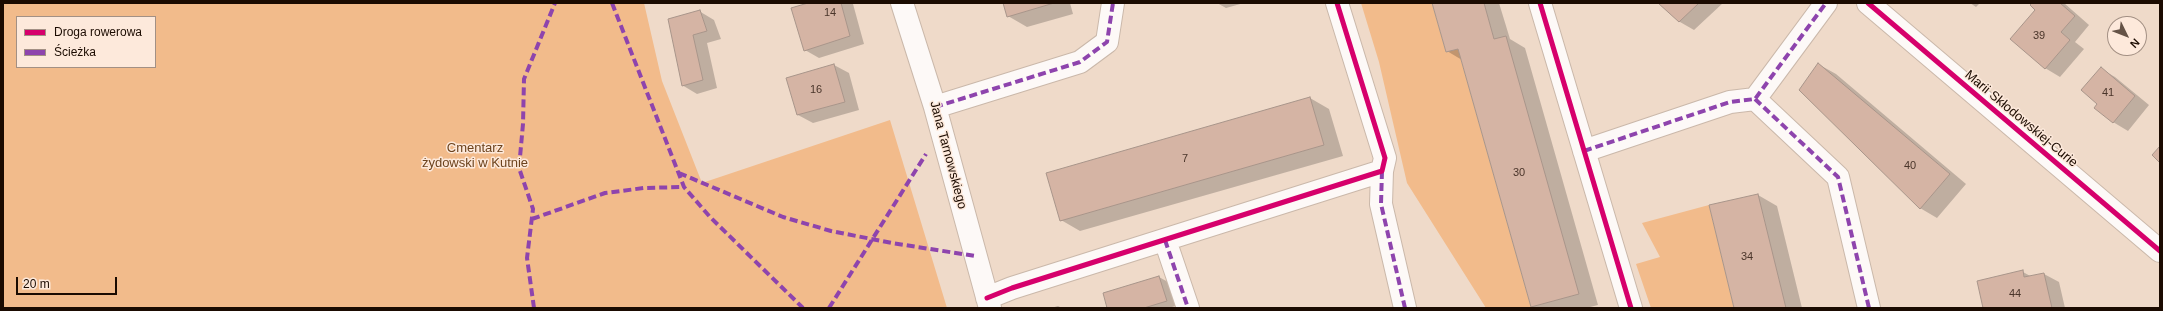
<!DOCTYPE html>
<meta charset="utf-8">
<style>
body{margin:0}
#map{position:relative;width:2163px;height:311px;overflow:hidden;background:#efdac9;font-family:Helvetica,sans-serif}
canvas{display:block}
.frame{position:absolute;inset:0;border:4px solid #1b0b01;pointer-events:none}
.legend{position:absolute;left:16px;top:16px;width:140px;height:52px;box-sizing:border-box;background:#fde9db;border:1px solid #a39084;margin:0;padding:5px 7px;list-style:none;font-size:12px;color:#1b0b01}
.legend li{display:flex;align-items:center;gap:8px;height:20px}
.legend b{width:20px;border:1px solid #a39084}
.north{position:absolute;left:2107px;top:16px;width:40px;height:40px;box-sizing:border-box;background:#fde9db;border:1px solid #a39084;border-radius:50%;rotate:133deg;font-size:11px;font-weight:700;line-height:16px;text-align:center;color:#1b0b01}
.north::after{content:'';display:block;margin:auto;width:14px;height:18px;background:#655347;clip-path:polygon(50% 0,100% 100%,50% 72%,0 100%)}
.scale{position:absolute;left:16px;top:277px;width:101px;height:18px;box-sizing:border-box;border:2px solid #1b0b01;border-top:0;padding-left:5px;font-size:12px;line-height:14px;white-space:nowrap;color:#1b0b01;-webkit-text-stroke:3px #fde9db;paint-order:stroke}
</style>
<div id="map">
<canvas width="2163" height="311"></canvas>
<div class="frame"></div>
<ul class="legend">
<li><b style="height:5px;background:#d6006c"></b>Droga rowerowa</li>
<li><b style="height:5px;background:#8e44ad"></b>Ścieżka</li>
</ul>
<div class="north">N</div>
<div class="scale">20 m</div>
</div>
<script>
const context = document.querySelector('canvas').getContext('2d');
context.lineJoin = 'round';
function fillPath(path, color) { context.fillStyle = color; context.fill(path, 'evenodd'); }
const shape = rows => new Path2D(rows.map(r => 'M' + r).join(''));
function stroke(path, color, width, dash) { context.strokeStyle = color; context.lineWidth = width; context.lineCap = dash ? 'butt' : 'round'; context.setLineDash(dash || []); context.stroke(path); }
function label(font, color, halo, rows, align = 'center') {
  context.font = font + ' Helvetica,sans-serif'; context.lineWidth = 3; context.setLineDash([]); context.textBaseline = 'middle'; context.strokeStyle = halo; context.fillStyle = color; for (const [text, x, y, turn = 0] of rows) {
    context.save(); context.translate(x, y); context.rotate((+turn || 0) * Math.PI / 180); context.textAlign = isNaN(turn) ? turn : align; if (halo) context.strokeText(text, 0, 0); context.fillText(text, 0, 0); context.restore();
  }
}
const green = shape([
 [3,3,644,3,662,81,702,183,890,120,947,308,3,308],
 [17,17,155,17,155,67,17,67],
 [1361,3,1432,3,1446,52,1458,49,1531,307,1486,308,1407,183,1379,62],
 [1709,205,1734,308,1651,308,1636,264,1660,257,1642,223]
]);
const shadow = shape([
 [811,3,853,4,864,44,819,58,805,50],
 [1004,3,1070,3,1073,14,1027,27,1008,16],
 [1217,3,1244,3,1226,8],
 [1433,3,1499,3,1510,39,1525,48,1598,305,1586,308,1532,307,1462,60,1447,51],
 [1660,3,1723,3,1694,30,1680,22],
 [1970,3,1980,3,1976,7],
 [2033,3,2064,3,2089,25,2075,42,2084,49,2060,77,2045,68,2036,10],
 [699,11,714,20,721,39,707,43,717,88,697,94,682,85,669,20],
 [1818,64,1836,74,1966,184,1937,218,1920,208],
 [834,65,849,73,859,110,813,123,798,115,787,78],
 [2101,69,2115,77,2149,105,2128,131,2113,122,2098,104],
 [1310,98,1329,109,1343,156,1080,231,1061,220],
 [1758,195,1777,206,1802,308,1735,308],
 [2023,272,2032,277,2044,274,2059,282,2065,308,1984,308],
 [1159,277,1168,282,1176,306,1168,308,1108,308],
 [1058,306,1062,308,1051,308]
]);
const building = shape([
 [808,3,841,3,850,36,804,51,791,8,808,3],
 [1003,3,1054,3,1007,17,1003,3],
 [1432,3,1484,3,1494,39,1506,36,1579,294,1531,307,1458,49,1446,52,1432,3],
 [1658,3,1699,3,1679,22,1658,3],
 [2032,3,2060,3,2075,16,2061,32,2070,40,2045,69,2010,39,2035,10,2030,5,2032,3],
 [700,10,707,31,693,35,703,80,682,86,668,19,700,10],
 [1818,63,1950,174,1920,209,1799,90,1818,63],
 [834,64,845,102,797,115,786,78,834,64],
 [2101,67,2135,96,2113,123,2094,108,2097,104,2081,90,2101,67],
 [1310,97,1324,145,1060,221,1046,173,1310,97],
 [2160,146,2160,163,2152,155,2160,146],
 [1758,194,1786,308,1734,308,1709,205,1758,194],
 [2023,270,2024,277,2044,273,2052,308,1983,308,1977,281,2023,270],
 [1159,276,1167,301,1144,308,1107,308,1103,293,1159,276]
]);
const minor = shape([
 [902,3,935,107,990,308],
 [1540,3,1631,308],
 [1755,99,1838,177,1869,308],
 [935,107,1080,62,1107,42,1113,3],
 [1584,151,1730,102,1755,99,1826,3],
 [1382,171,1381,204,1405,308],
 [1165,240,1188,308],
 [987,298,1012,288,1382,171,1385,158,1337,3]
]);
const tertiary = shape([
 [1868,3,2160,251]
]);
const quiet = shape([
 [612,3,684,187,710,217,803,308],
 [1755,99,1838,177,1869,308],
 [935,107,1080,62,1107,42,1113,3],
 [1584,151,1730,102,1755,99,1826,3],
 [1382,171,1381,204,1405,308],
 [679,173,783,217,831,231,892,243,975,256],
 [532,219,605,193,644,188,684,187],
 [1165,240,1188,308],
 [534,308,527,258,533,209,519,168,523,124,524,79,555,3],
 [829,308,926,154]
]);
const cycleway = shape([
 [1540,3,1631,308],
 [1868,3,2160,251],
 [987,298,1012,288,1382,171,1385,158,1337,3]
]);
const numberNames = [
 ["14",830,13],
 ["39",2039,36],
 ["16",816,90],
 ["41",2108,93],
 ["7",1185,159],
 ["40",1910,166],
 ["30",1519,173],
 ["34",1747,257],
 ["44",2015,294]
];
const streetNames = [
 ["Marii Skłodowskiej-Curie",2021,119,40],
 ["Jana Tarnowskiego",948,155,75]
];
const parkNames = [
 ["Cmentarz",475,148],
 ["żydowski w Kutnie",475,163]
];
fillPath(green, '#f2bb8b');
fillPath(shadow, '#0003');
fillPath(building, '#d5b4a4');
stroke(building, '#a8958a', 1);
stroke(minor, '#cab8aa', 24);
stroke(tertiary, '#cab8aa', 24);
stroke(minor, '#fdf9f7', 22);
stroke(tertiary, '#fdf9f7', 22);
stroke(quiet, '#8e44ad', 4, [8, 4]);
stroke(cycleway, '#d6006c', 5);
label('11px', '#4a352a', null, numberNames);
label('13px', '#1b0b01', '#fde9db', streetNames);
label('13px', '#6d431d', '#fde9db', parkNames);
</script>
